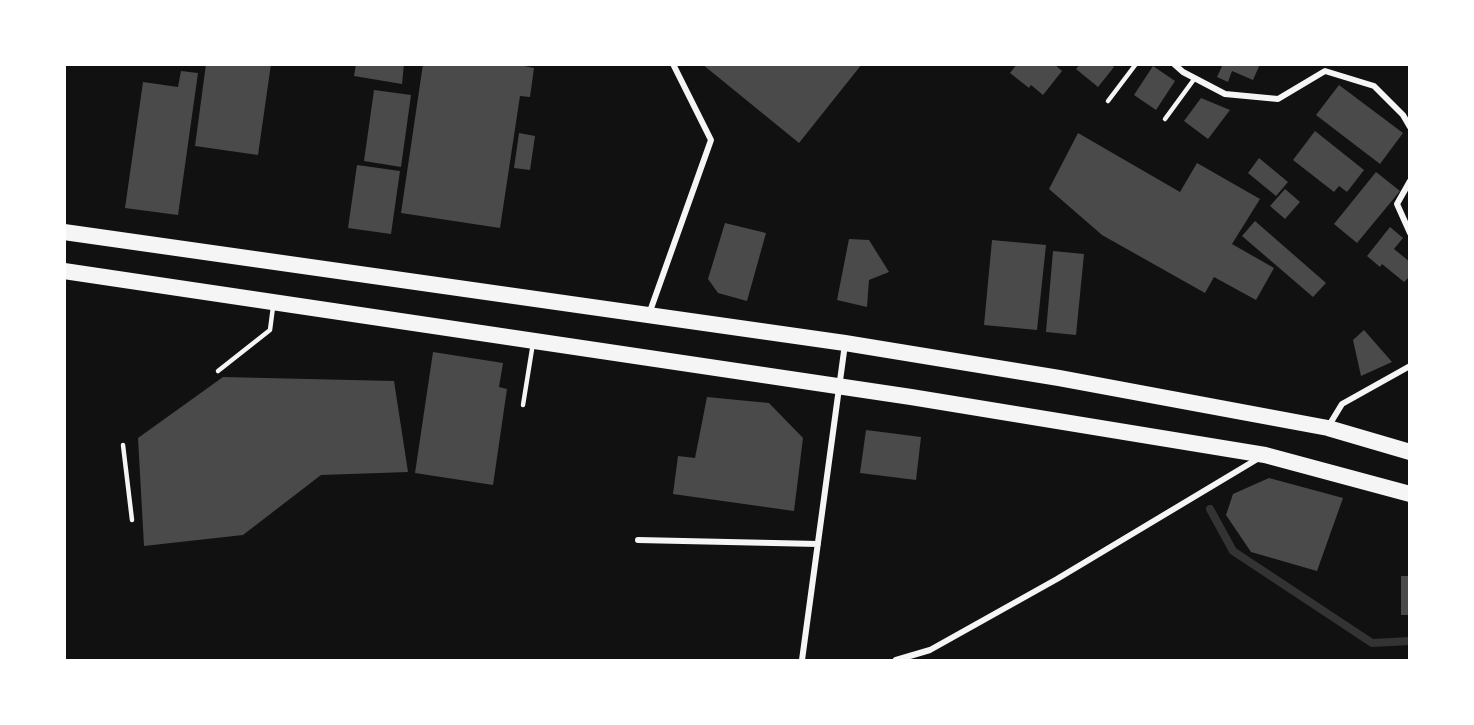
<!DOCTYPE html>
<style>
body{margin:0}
#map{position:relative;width:1474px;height:725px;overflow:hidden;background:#111;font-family:"Asap Condensed",sans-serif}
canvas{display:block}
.frame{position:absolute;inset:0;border:66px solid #fff;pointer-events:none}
</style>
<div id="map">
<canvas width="1474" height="725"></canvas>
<div class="frame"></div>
</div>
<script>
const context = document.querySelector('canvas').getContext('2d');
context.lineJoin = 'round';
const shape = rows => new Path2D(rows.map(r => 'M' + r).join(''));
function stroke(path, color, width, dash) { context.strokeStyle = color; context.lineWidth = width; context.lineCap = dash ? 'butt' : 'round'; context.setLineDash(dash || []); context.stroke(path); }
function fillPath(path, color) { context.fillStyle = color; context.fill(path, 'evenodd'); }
const stream = shape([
 [1210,509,1233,551,1372,643,1410,641]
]);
const building = shape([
 [206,64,271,64,258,155,195,146],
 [356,64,404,64,402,84,354,76],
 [423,64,524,64,524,66,534,68,530,97,520,96,500,228,401,213],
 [702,64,790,64,793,66,794,64,862,64,799,143],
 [1017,64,1054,64,1062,71,1043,95,1031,85,1029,88,1010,73],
 [1080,64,1111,64,1114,67,1098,87,1076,69],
 [1223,64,1260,64,1253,80,1232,71,1228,82,1217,77],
 [1153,66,1175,81,1156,110,1134,95],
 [181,71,198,73,178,215,125,208,143,82,178,87],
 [1339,85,1403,133,1380,164,1316,115],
 [374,90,411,95,401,167,364,161],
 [1201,98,1230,110,1208,139,1184,121],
 [1315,131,1364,170,1347,192,1339,186,1334,192,1293,160],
 [519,133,535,136,530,170,514,168],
 [1078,133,1180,192,1197,163,1260,199,1232,244,1274,268,1256,300,1214,277,1205,293,1102,235,1049,189],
 [1259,158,1288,182,1276,196,1248,173],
 [357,165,400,171,391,234,348,228],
 [1376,172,1400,191,1357,243,1334,224],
 [1285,189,1300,202,1285,219,1270,206],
 [1255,221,1326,283,1313,297,1242,236],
 [725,223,766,233,747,301,718,293,708,279],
 [1390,227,1403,238,1394,249,1410,262,1410,276,1404,282,1382,264,1380,267,1367,256],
 [849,239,869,240,889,272,869,280,867,307,837,300],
 [992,240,1046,245,1037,330,984,325],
 [1053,251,1084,254,1076,335,1046,332],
 [1364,330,1392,362,1361,376,1353,340],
 [433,352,503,363,499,387,507,389,493,485,415,473],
 [223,377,394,381,408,472,321,475,243,535,144,546,138,438],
 [707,397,769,403,803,438,794,511,673,494,678,456,695,458],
 [866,430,921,437,916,480,860,473],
 [1269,478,1343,498,1317,571,1251,552,1226,515,1233,494],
 [1401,576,1410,576,1410,615,1401,615]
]);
const service = shape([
 [1108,101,1136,64],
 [1165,119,1195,78],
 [218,371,270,330,273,307],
 [523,405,533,343],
 [123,445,132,520]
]);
const minor = shape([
 [1174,64,1183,72,1225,94,1278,99,1325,71,1374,86,1403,115,1410,127],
 [1410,181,1397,204,1410,233],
 [649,314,711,140,673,64],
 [1328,427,1342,404,1410,366],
 [638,540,818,544],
 [802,660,845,344],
 [896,660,930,650,1057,579,1259,458]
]);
const trunk = shape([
 [64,232,845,343,1059,378,1328,428,1410,452],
 [64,271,911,397,1265,455,1410,494]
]);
stroke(stream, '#333', 8);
fillPath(building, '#4a4a4a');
stroke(service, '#f5f5f5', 4.5);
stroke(minor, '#f5f5f5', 6);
stroke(trunk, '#f5f5f5', 16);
</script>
